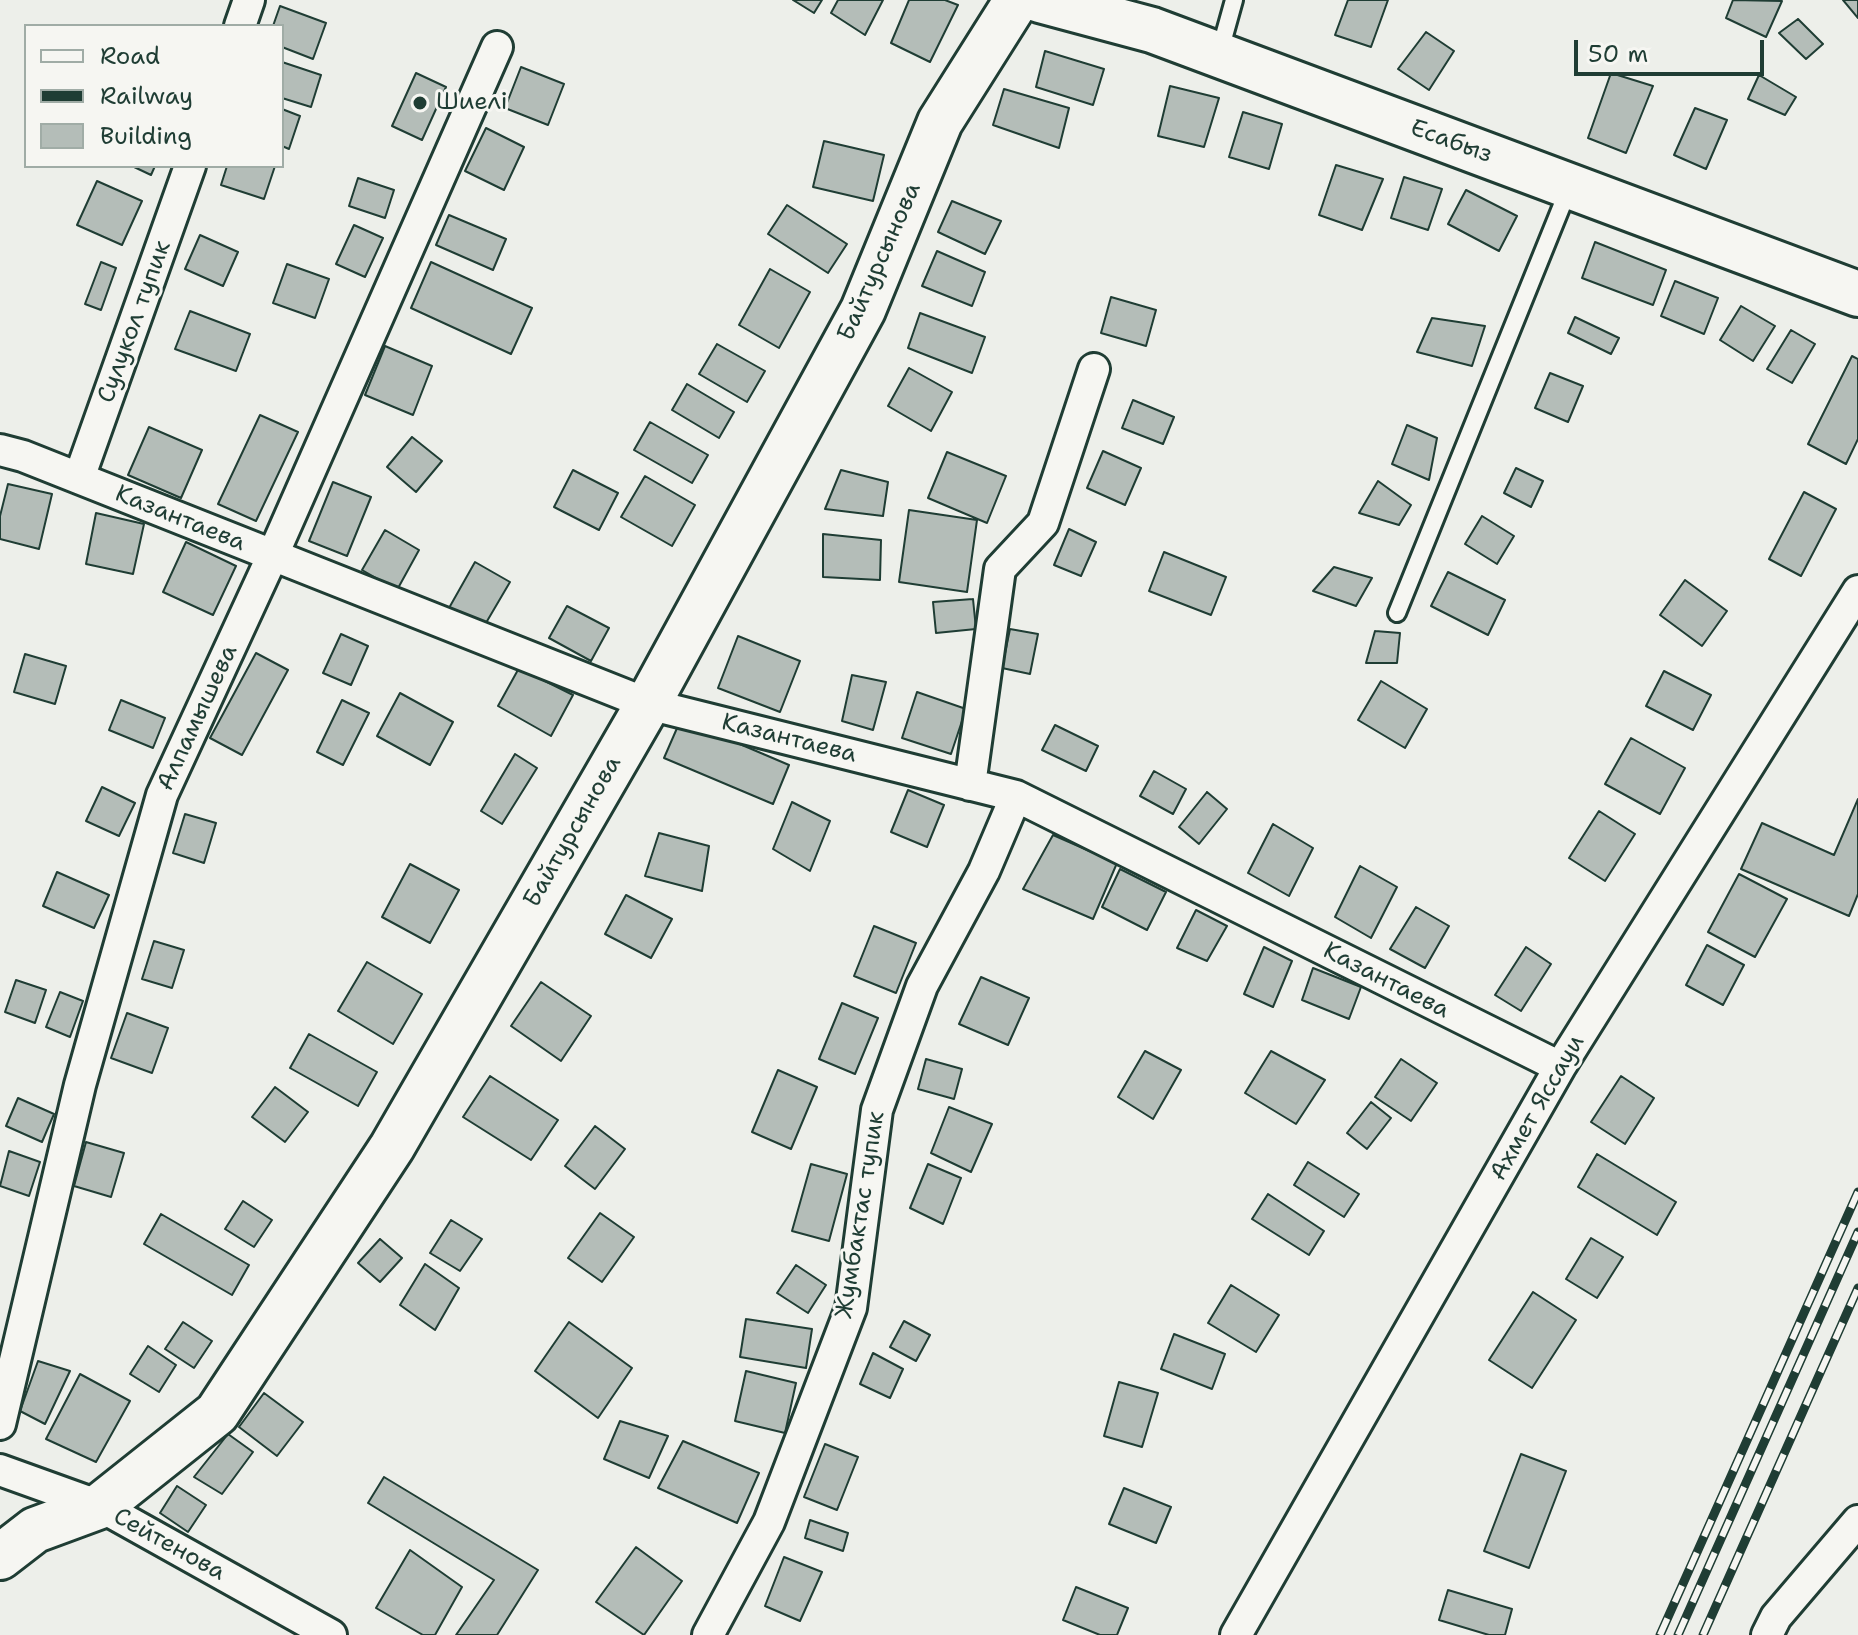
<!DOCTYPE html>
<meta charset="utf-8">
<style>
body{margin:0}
#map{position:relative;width:1858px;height:1635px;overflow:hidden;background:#edefea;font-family:"Shantell Sans",sans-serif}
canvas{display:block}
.legend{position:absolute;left:24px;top:24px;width:260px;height:144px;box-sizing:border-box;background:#f6f6f2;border:2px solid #a0aca6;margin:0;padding:10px 14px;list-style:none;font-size:24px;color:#1f3d34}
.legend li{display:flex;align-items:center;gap:16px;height:40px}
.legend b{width:40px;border:2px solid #a0aca6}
.scale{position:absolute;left:1574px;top:40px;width:190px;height:36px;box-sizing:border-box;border:4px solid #1f3d34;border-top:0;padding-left:10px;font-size:24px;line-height:28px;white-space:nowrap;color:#1f3d34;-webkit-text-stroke:6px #f6f6f2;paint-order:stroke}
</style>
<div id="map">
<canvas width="1858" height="1635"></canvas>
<ul class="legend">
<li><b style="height:10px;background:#f6f6f2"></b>Road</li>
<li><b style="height:10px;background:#1f3d34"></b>Railway</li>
<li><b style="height:22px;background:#b4bdb8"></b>Building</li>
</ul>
<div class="scale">50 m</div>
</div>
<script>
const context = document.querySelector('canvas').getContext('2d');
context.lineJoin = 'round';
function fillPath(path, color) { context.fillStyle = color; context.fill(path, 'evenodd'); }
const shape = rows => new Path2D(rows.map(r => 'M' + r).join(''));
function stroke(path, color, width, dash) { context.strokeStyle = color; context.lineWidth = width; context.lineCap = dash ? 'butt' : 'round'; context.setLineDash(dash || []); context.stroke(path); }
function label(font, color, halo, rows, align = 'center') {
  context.font = font + ' "Shantell Sans",sans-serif'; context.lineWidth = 6; context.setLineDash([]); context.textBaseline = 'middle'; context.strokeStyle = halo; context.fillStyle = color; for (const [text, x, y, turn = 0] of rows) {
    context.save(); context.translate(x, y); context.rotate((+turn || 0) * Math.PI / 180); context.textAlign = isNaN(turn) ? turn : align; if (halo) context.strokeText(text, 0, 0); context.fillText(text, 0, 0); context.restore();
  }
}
const building = shape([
 [793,0,822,0,814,13,793,0],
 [838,0,883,0,865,35,831,13,838,0],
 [909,0,945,0,958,5,930,62,891,43,909,0],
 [1348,0,1388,0,1371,47,1335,35,1348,0],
 [1733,0,1782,1,1766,37,1726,18,1733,0],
 [1843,0,1858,0,1858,18,1843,0],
 [280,6,326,23,313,59,282,47,282,26,273,26,280,6],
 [1798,19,1823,44,1806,59,1779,33,1798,19],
 [1426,32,1454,51,1429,90,1398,69,1426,32],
 [1045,51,1104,69,1093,105,1036,87,1045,51],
 [282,62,321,75,311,107,282,98,282,62],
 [521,67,564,84,548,125,505,108,521,67],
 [416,73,446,87,422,140,392,126,416,73],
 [1611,73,1653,86,1626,153,1588,138,1611,73],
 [1759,75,1796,97,1785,115,1748,99,1759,75],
 [1170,86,1219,98,1204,147,1158,136,1170,86],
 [1004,89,1069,108,1059,148,993,125,1004,89],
 [1695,108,1727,120,1706,169,1674,155,1695,108],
 [282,109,300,116,289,149,282,146,282,109],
 [1243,112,1282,124,1269,169,1229,157,1243,112],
 [486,128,524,147,504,190,465,171,486,128],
 [824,141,884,155,873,201,813,187,824,141],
 [1336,165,1383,179,1362,230,1319,215,1336,165],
 [132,166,155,166,151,175,132,166],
 [227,166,275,166,264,199,221,185,227,166],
 [1404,177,1442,189,1428,230,1391,218,1404,177],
 [358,178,394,190,385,218,349,206,358,178],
 [97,181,142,201,122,245,77,225,97,181],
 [1466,190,1517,216,1499,251,1448,224,1466,190],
 [952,201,1001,221,985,254,938,232,952,201],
 [787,205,847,244,828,273,768,234,787,205],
 [449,215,506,239,493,270,436,245,449,215],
 [354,225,383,238,365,277,336,264,354,225],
 [200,235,238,252,223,286,185,269,200,235],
 [1595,242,1666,270,1653,305,1582,278,1595,242],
 [937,251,985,272,972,306,922,286,937,251],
 [101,262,116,268,101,310,85,304,101,262],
 [431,262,532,308,511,354,411,308,431,262],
 [287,264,329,279,315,318,273,303,287,264],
 [770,269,810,292,779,348,739,325,770,269],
 [1675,281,1718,298,1704,334,1661,316,1675,281],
 [1111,297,1156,310,1146,346,1101,333,1111,297],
 [1741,306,1775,326,1753,361,1720,340,1741,306],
 [190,311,250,334,236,371,175,349,190,311],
 [920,313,985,337,972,373,908,348,920,313],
 [1575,317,1619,338,1611,354,1568,333,1575,317],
 [1432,318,1485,326,1472,366,1417,352,1432,318],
 [1791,330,1815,344,1792,383,1767,369,1791,330],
 [717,344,765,371,747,402,699,374,717,344],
 [385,346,432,366,413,415,365,395,385,346],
 [1852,356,1858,359,1858,439,1846,464,1808,444,1852,356],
 [909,368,952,392,931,431,888,406,909,368],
 [1550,373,1583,386,1568,422,1535,408,1550,373],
 [687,384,734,412,719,438,672,410,687,384],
 [1133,400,1174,417,1163,444,1122,428,1133,400],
 [260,415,298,432,256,521,218,504,260,415],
 [650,422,708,455,692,483,634,450,650,422],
 [1407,425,1437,438,1429,480,1392,464,1407,425],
 [149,427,202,450,181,498,128,475,149,427],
 [412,437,442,461,416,492,387,467,412,437],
 [1103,451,1141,468,1125,505,1087,488,1103,451],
 [947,452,1006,476,987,523,928,498,947,452],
 [1516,468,1543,481,1531,507,1504,493,1516,468],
 [573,470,618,493,599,530,554,507,573,470],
 [841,470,888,482,883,516,825,509,841,470],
 [645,476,695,505,672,546,621,517,645,476],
 [1378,481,1411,505,1399,525,1359,513,1378,481],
 [333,482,371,497,347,556,309,541,333,482],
 [8,484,52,494,39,549,0,539,0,516,8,484],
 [1804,492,1836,509,1801,576,1769,559,1804,492],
 [909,510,977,520,967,592,899,582,909,510],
 [96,513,144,524,133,574,86,564,96,513],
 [1482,516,1514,536,1497,564,1465,544,1482,516],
 [1069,529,1096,542,1081,576,1054,565,1069,529],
 [385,530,419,550,397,590,362,570,385,530],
 [823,534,881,540,880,580,823,577,823,534],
 [186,542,236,566,213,615,163,592,186,542],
 [1164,552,1226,577,1211,615,1149,591,1164,552],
 [475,562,510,582,483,628,449,608,475,562],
 [1334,567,1372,578,1356,606,1313,591,1334,567],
 [1448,572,1505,600,1488,635,1431,606,1448,572],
 [1685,580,1727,611,1702,646,1660,615,1685,580],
 [973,599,976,629,936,633,933,602,973,599],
 [567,606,609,628,591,661,549,638,567,606],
 [1010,629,1038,634,1030,674,1002,668,1010,629],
 [1375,631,1400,633,1397,663,1366,663,1375,631],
 [341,634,368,646,351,685,323,673,341,634],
 [738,636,800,661,780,712,718,688,738,636],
 [256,653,288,670,242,755,210,738,256,653],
 [25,654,66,666,55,704,14,692,25,654],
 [519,668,573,695,551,736,498,706,519,668],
 [1664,671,1711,695,1693,730,1646,706,1664,671],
 [852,675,886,682,873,730,842,721,852,675],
 [1381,681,1427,709,1405,748,1358,720,1381,681],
 [917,692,966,709,951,754,902,738,917,692],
 [400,693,453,722,430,765,377,736,400,693],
 [121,700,165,718,153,748,109,730,121,700],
 [342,700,369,713,343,765,317,752,342,700],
 [681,719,789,765,773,804,664,758,681,719],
 [1055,725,1098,746,1086,771,1042,750,1055,725],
 [1631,738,1685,768,1660,814,1605,784,1631,738],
 [515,754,537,768,502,824,481,811,515,754],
 [1154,771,1186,789,1173,814,1140,796,1154,771],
 [102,787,135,803,119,836,86,821,102,787],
 [908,790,944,805,927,847,891,832,908,790],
 [1207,792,1227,809,1199,844,1179,827,1207,792],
 [1858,799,1858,894,1849,916,1741,869,1762,823,1834,855,1858,799],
 [792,802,830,821,810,871,773,849,792,802],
 [1599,811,1635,834,1605,881,1569,858,1599,811],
 [185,814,216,823,204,863,173,853,185,814],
 [1273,824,1313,848,1289,896,1248,873,1273,824],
 [659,833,709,846,702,891,645,876,659,833],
 [1053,835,1117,863,1093,919,1023,889,1053,835],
 [410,864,459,890,430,943,382,917,410,864],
 [1360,866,1397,887,1371,938,1335,917,1360,866],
 [1120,869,1166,892,1147,930,1102,907,1120,869],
 [57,872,109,895,94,928,43,906,57,872],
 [1739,874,1787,899,1755,957,1708,932,1739,874],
 [626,895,672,919,651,958,605,934,626,895],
 [1416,907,1449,926,1425,968,1390,949,1416,907],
 [1196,910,1227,926,1207,961,1177,948,1196,910],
 [874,926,916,943,896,993,854,976,874,926],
 [154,941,184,950,172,988,142,979,154,941],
 [1707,945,1744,965,1723,1005,1686,985,1707,945],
 [1264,947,1292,961,1273,1007,1244,994,1264,947],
 [1526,947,1551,964,1521,1011,1495,995,1526,947],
 [367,962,422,994,393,1044,338,1011,367,962],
 [1313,968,1361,987,1349,1019,1302,1000,1313,968],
 [981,977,1029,998,1008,1045,959,1024,981,977],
 [16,980,46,990,35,1023,5,1012,16,980],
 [541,982,591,1016,561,1061,511,1026,541,982],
 [60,992,83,1001,70,1037,46,1027,60,992],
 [842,1003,878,1018,855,1074,819,1059,842,1003],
 [127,1013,168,1028,152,1073,111,1058,127,1013],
 [309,1034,377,1072,358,1106,290,1068,309,1034],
 [1145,1051,1181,1070,1153,1119,1118,1097,1145,1051],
 [1271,1051,1325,1080,1296,1124,1245,1093,1271,1051],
 [926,1059,962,1069,954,1099,918,1089,926,1059],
 [1401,1059,1437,1083,1411,1121,1375,1097,1401,1059],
 [778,1070,817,1087,791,1149,752,1132,778,1070],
 [490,1076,558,1120,531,1160,463,1117,490,1076],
 [1621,1076,1654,1098,1625,1144,1591,1122,1621,1076],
 [275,1087,308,1112,285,1142,252,1117,275,1087],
 [18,1098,54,1114,42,1142,6,1126,18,1098],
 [1371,1102,1391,1118,1367,1149,1347,1133,1371,1102],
 [949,1107,992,1124,971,1172,931,1153,949,1107],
 [595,1126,625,1149,595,1189,565,1166,595,1126],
 [86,1142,124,1153,111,1197,74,1186,86,1142],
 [9,1151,40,1162,29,1196,0,1186,9,1151],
 [1597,1154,1676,1202,1657,1235,1578,1187,1597,1154],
 [1308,1162,1359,1194,1344,1217,1294,1185,1308,1162],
 [811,1164,847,1174,829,1241,792,1231,811,1164],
 [928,1164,961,1178,943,1224,910,1208,928,1164],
 [1268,1194,1324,1231,1309,1255,1252,1219,1268,1194],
 [243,1201,272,1220,254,1247,225,1229,243,1201],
 [600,1213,634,1237,602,1282,568,1258,600,1213],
 [161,1214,249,1265,232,1295,144,1244,161,1214],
 [451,1220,482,1239,460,1271,430,1253,451,1220],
 [1591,1238,1623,1257,1597,1298,1566,1279,1591,1238],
 [380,1239,402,1258,380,1282,358,1263,380,1239],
 [425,1264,459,1288,435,1330,400,1305,425,1264],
 [796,1265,826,1285,808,1313,777,1293,796,1265],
 [1231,1285,1279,1315,1256,1352,1208,1323,1231,1285],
 [1533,1292,1576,1320,1532,1388,1489,1360,1533,1292],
 [746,1319,812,1329,806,1368,740,1357,746,1319],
 [904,1321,930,1335,916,1361,890,1347,904,1321],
 [183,1322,212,1341,194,1368,165,1349,183,1322],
 [569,1322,632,1368,598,1418,535,1371,569,1322],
 [1174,1334,1225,1354,1212,1389,1161,1369,1174,1334],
 [148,1346,176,1365,159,1392,130,1374,148,1346],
 [873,1353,903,1369,890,1398,860,1384,873,1353],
 [38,1361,70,1371,45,1424,20,1411,38,1361],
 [746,1371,796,1383,785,1433,735,1421,746,1371],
 [80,1374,130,1401,96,1462,46,1439,80,1374],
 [1119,1382,1158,1393,1142,1447,1104,1436,1119,1382],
 [264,1393,303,1422,277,1456,239,1427,264,1393],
 [620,1421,668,1436,649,1478,604,1459,620,1421],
 [228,1434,253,1452,222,1494,194,1477,228,1434],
 [683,1441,759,1473,737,1523,658,1488,683,1441],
 [825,1444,858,1457,837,1510,804,1497,825,1444],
 [1521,1454,1566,1471,1529,1568,1484,1551,1521,1454],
 [384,1477,538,1570,497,1635,456,1635,494,1580,368,1503,384,1477],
 [177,1486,206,1505,188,1532,160,1513,177,1486],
 [1124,1488,1171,1507,1156,1543,1109,1524,1124,1488],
 [810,1520,848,1533,843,1551,805,1538,810,1520],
 [636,1547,682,1581,644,1635,596,1602,636,1547],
 [410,1550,462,1587,435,1635,423,1635,376,1608,410,1550],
 [784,1557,822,1572,800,1621,765,1606,784,1557],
 [1076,1587,1128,1608,1117,1635,1100,1635,1063,1620,1076,1587],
 [1448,1590,1512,1609,1505,1635,1489,1635,1439,1620,1448,1590]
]);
const service = shape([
 [1219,54,1234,0],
 [1397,613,1569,188]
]);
const minor = shape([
 [240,26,249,0],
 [0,450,23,456,648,704,1016,796,1560,1067],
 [79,478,190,166],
 [970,785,1000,569,1043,523,1094,369],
 [0,1424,80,1085,162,795,272,557,497,47],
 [0,1470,100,1506,331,1635],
 [708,1635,769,1522,851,1308,877,1110,922,986,984,871,1016,796],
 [1236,1635,1560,1067,1858,591],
 [1767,1635,1776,1617,1858,1521]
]);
const secondary = shape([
 [1040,0,1152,30,1858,294],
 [0,1557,35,1530,100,1506,217,1413,392,1147,648,704,863,310,940,122,1017,0]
]);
const rail = shape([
 [1660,1635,1858,1192],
 [1678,1635,1858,1232],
 [1703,1635,1858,1288]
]);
const markers = [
 [420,103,8,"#1f3d34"]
];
const poiNames = [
 ["Шиелі",436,103]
];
const streetNames = [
 ["Есабыз",1451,142,20],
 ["Байтурсынова",880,262,-66],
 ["Сулукол тупик",135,322,-70],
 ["Казантаева",180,519,22],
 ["Алпамышева",198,718,-65],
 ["Казантаева",789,739,14],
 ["Байтурсынова",573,832,-60],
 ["Казантаева",1386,981,27],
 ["Ахмет Яссауи",1538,1108,-60],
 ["Жумбактас тупик",861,1215,-81],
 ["Сейтенова",169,1545,29]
];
fillPath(building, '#b4bdb8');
stroke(building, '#1f3d34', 2);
stroke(service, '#1f3d34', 22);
stroke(minor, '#1f3d34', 36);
stroke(secondary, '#1f3d34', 50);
stroke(service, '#f6f6f2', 16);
stroke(minor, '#f6f6f2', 30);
stroke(secondary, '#f6f6f2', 44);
stroke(rail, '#1f3d34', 9);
stroke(rail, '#f6f6f2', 6, [18]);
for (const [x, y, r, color] of markers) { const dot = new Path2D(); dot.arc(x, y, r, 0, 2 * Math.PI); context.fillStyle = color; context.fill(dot); stroke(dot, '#f6f6f2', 3); }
label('24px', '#1f3d34', '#f6f6f2', poiNames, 'left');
label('24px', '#1f3d34', '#f6f6f2', streetNames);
</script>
